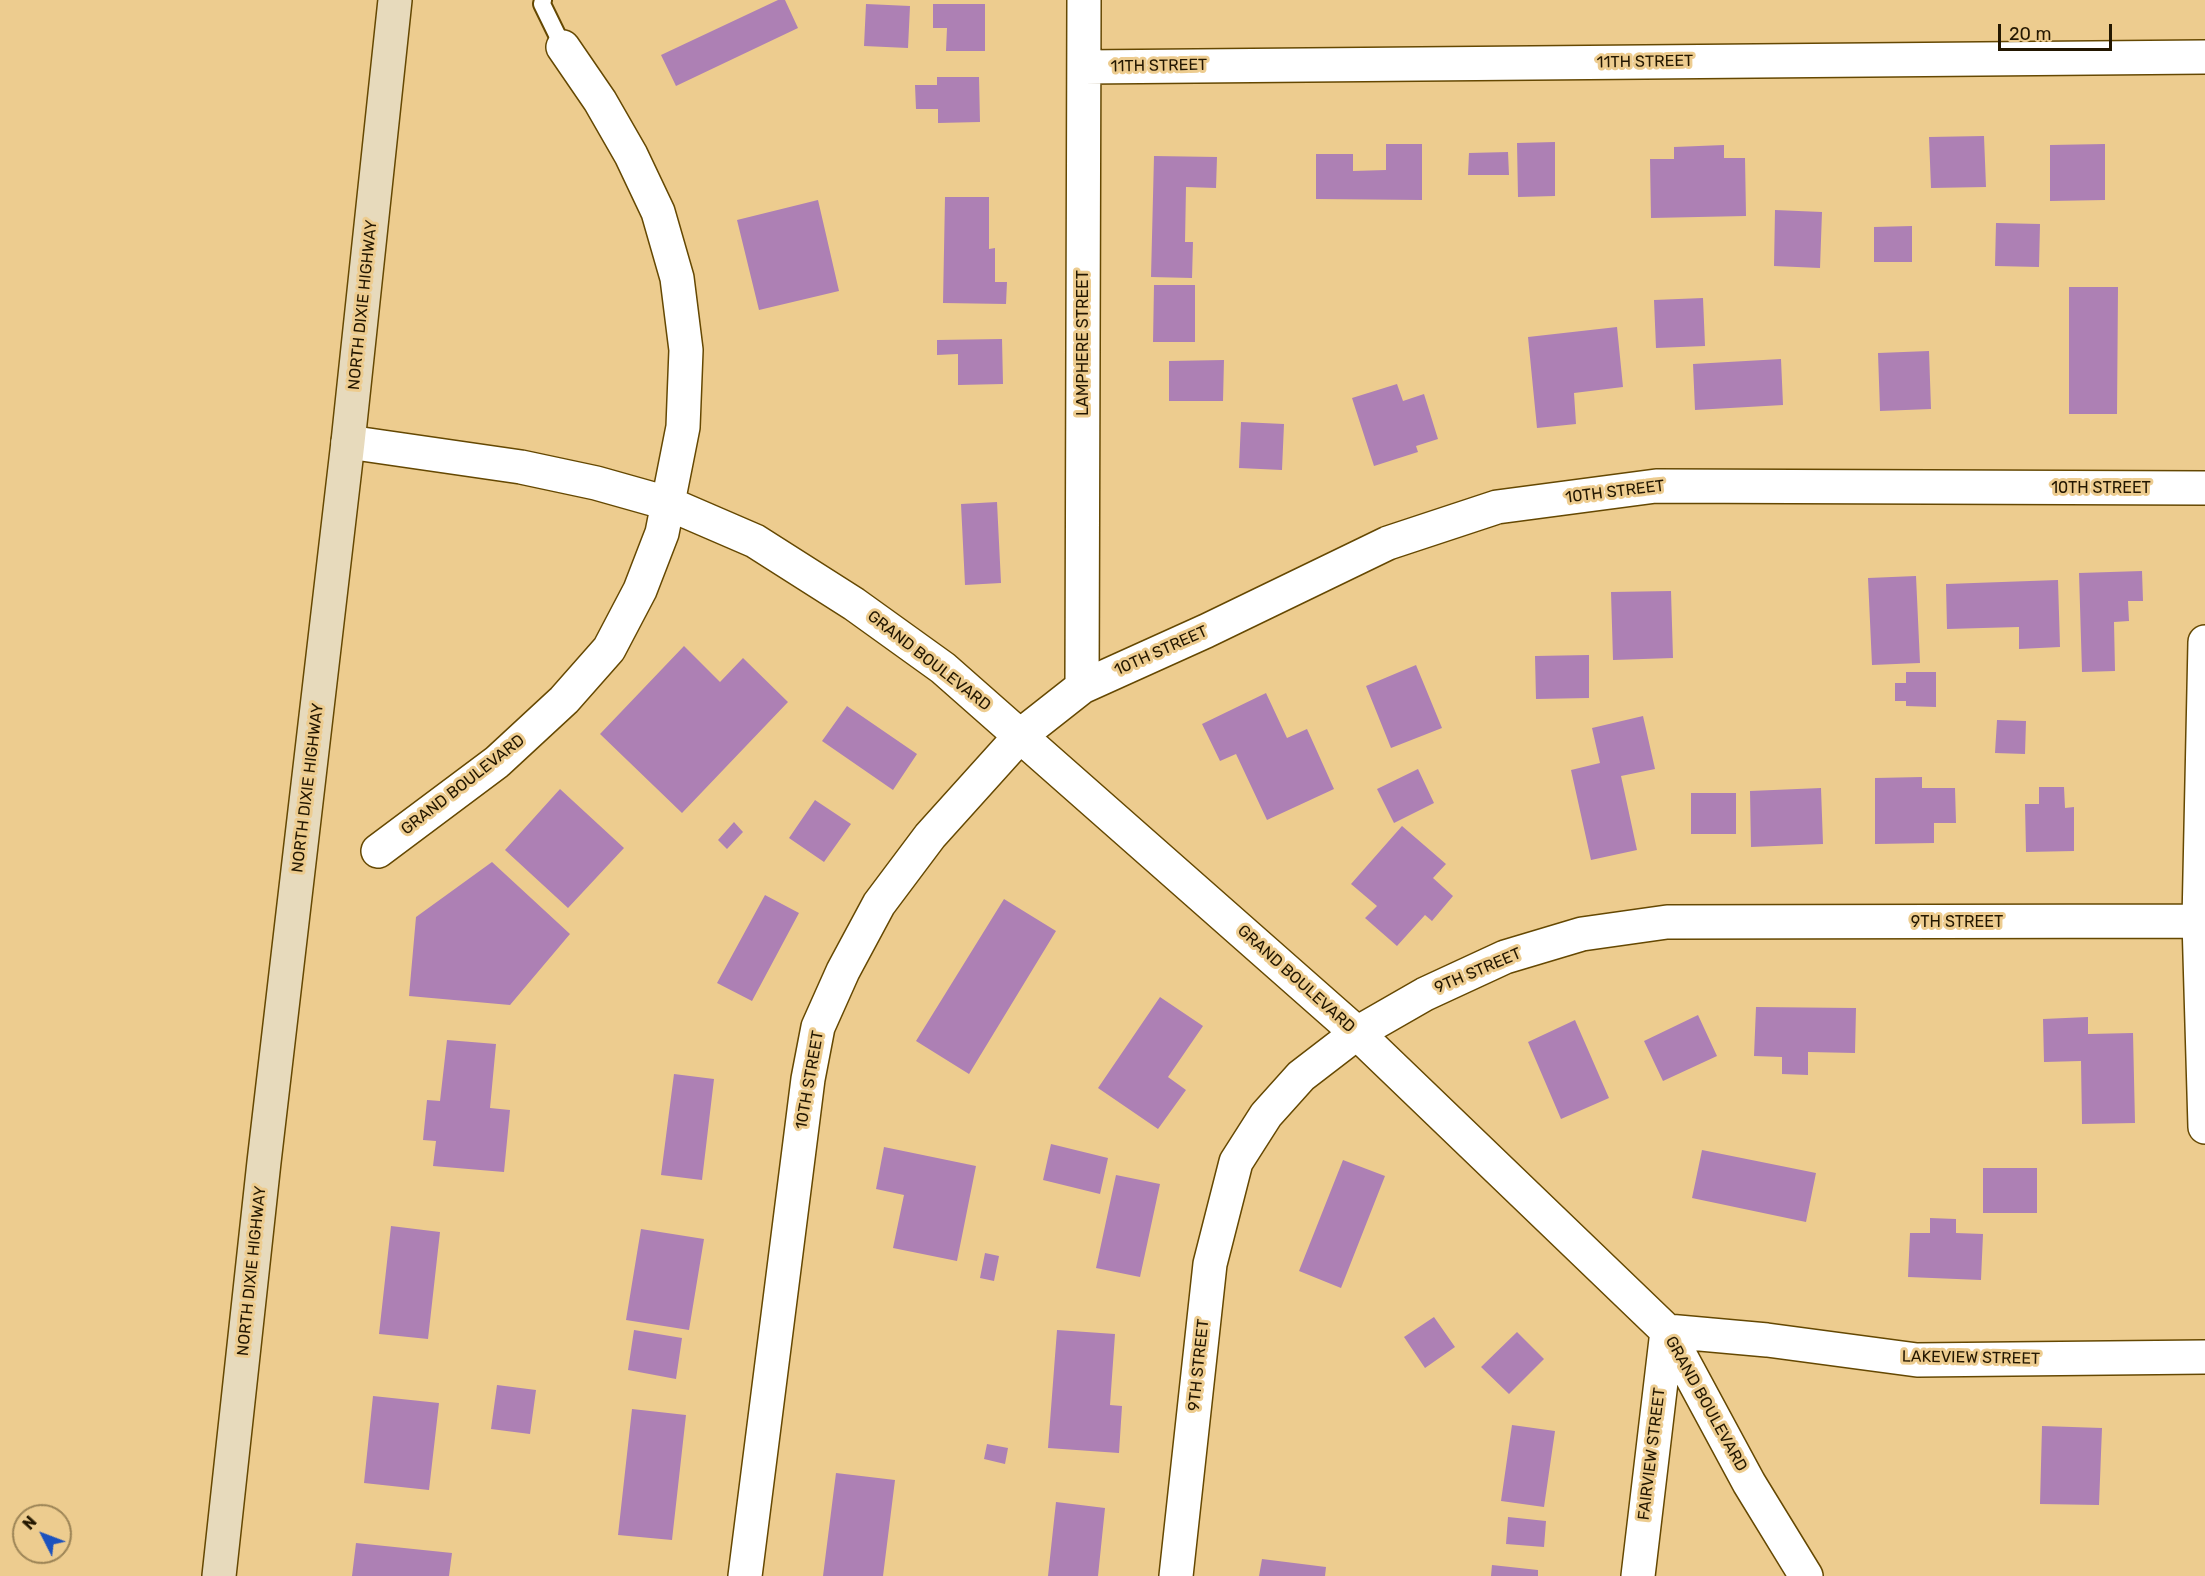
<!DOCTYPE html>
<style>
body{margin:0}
#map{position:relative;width:2205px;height:1576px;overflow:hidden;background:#edcc8f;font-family:Rubik,sans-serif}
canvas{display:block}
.north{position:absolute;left:12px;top:1504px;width:60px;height:60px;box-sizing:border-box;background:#edcc8f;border:2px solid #9c8456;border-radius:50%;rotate:312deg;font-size:16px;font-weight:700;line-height:24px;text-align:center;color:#231701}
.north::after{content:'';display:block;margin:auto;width:21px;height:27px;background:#1c52be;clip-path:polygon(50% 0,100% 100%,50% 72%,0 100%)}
.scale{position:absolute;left:1998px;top:24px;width:114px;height:27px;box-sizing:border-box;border:3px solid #231701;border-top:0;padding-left:8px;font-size:18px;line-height:21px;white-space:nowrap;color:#231701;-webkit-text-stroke:4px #edcc8f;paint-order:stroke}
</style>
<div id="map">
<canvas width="2205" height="1576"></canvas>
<div class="north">N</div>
<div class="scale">20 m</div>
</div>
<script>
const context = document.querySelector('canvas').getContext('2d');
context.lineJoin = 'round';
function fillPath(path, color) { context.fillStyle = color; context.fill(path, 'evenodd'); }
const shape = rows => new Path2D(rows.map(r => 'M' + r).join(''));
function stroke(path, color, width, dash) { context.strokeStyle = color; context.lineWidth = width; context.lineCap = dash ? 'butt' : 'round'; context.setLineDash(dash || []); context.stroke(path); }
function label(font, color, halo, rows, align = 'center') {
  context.font = font + ' Rubik,sans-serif'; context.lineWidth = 6; context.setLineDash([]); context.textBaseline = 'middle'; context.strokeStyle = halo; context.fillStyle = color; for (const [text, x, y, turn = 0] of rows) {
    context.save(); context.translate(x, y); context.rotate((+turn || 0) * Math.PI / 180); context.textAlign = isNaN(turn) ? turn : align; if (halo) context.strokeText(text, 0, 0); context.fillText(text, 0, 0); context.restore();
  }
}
const building = shape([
 [778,0,785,0,798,28,676,86,661,55],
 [866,4,910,6,908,48,864,46],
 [933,4,985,4,985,51,946,51,947,28,933,28],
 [937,77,979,77,980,122,938,123,938,109,916,109,915,85,937,85],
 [1984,136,1986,187,1931,188,1929,137],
 [1555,142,1555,196,1518,197,1517,143],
 [1386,144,1422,144,1422,200,1316,199,1316,154,1353,154,1353,171,1386,170],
 [2105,144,2105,200,2050,201,2050,145],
 [1724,145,1724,158,1745,158,1746,216,1651,218,1650,159,1674,159,1674,147],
 [1508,152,1509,175,1468,175,1469,153],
 [1154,156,1217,157,1216,188,1186,187,1185,242,1193,242,1192,278,1151,277],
 [945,197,989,197,989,249,995,248,995,282,1007,282,1006,304,943,303],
 [818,200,839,291,759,310,737,220],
 [1775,210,1822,212,1820,268,1774,266],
 [1996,223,2040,224,2039,267,1995,266],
 [1912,226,1912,262,1874,262,1874,227],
 [1154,285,1195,285,1195,342,1153,342],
 [2069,287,2118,287,2117,414,2069,414],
 [1703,298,1705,346,1656,348,1654,300],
 [1617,327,1623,387,1574,393,1576,424,1537,428,1528,337],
 [1002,339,1003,384,958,385,958,354,937,355,937,340],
 [1929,351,1931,409,1880,411,1878,353],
 [1781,359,1783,405,1695,410,1693,364],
 [1224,360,1223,401,1169,401,1169,361],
 [1397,384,1403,401,1424,394,1438,439,1416,446,1418,452,1374,466,1352,398],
 [1241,422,1284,424,1282,470,1239,468],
 [997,502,1001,583,965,585,961,504],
 [2142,571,2143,601,2128,601,2129,621,2114,622,2115,671,2082,672,2079,573],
 [1916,576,1920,663,1872,665,1868,578],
 [2058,580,2060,647,2019,649,2019,627,1947,629,1946,584],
 [1671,591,1673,658,1613,660,1611,592],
 [684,646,720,682,743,658,788,702,682,813,600,734],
 [1589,655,1589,698,1536,699,1535,656],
 [1416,665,1442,728,1391,748,1366,686],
 [1906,672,1936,672,1936,707,1906,706,1906,701,1895,701,1895,683,1906,683],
 [1266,693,1287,738,1307,729,1334,789,1267,820,1236,754,1220,761,1202,724],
 [847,706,917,754,893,790,822,741],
 [1643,716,1655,769,1621,776,1637,850,1591,860,1571,770,1600,763,1592,728],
 [1997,720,2026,721,2025,754,1995,753],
 [1418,769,1434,803,1394,823,1377,789],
 [1922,777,1922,788,1955,788,1956,823,1934,823,1934,843,1875,844,1875,778],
 [2039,787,2064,787,2065,808,2074,807,2074,851,2026,852,2025,804,2039,804],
 [1821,788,1823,844,1751,847,1750,791],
 [560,789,624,848,568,908,505,850],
 [1691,793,1736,793,1736,834,1691,834],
 [815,800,851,824,824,862,789,838],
 [734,822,743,832,727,849,718,840],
 [1402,826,1446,864,1433,878,1453,896,1432,921,1425,915,1397,946,1365,918,1377,906,1351,884],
 [492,862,570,934,510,1005,409,996,416,917],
 [765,895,799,913,752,1001,717,983],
 [1004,899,1056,931,969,1074,916,1041],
 [1160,997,1203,1026,1168,1077,1186,1090,1158,1129,1098,1088],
 [1756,1007,1856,1008,1855,1053,1808,1052,1808,1075,1782,1074,1782,1057,1754,1056],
 [1698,1015,1717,1056,1663,1081,1644,1041],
 [2088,1017,2088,1034,2133,1033,2135,1123,2082,1124,2081,1061,2044,1062,2043,1019],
 [1575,1020,1609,1098,1561,1119,1528,1042],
 [447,1040,496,1044,490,1108,510,1110,504,1172,433,1166,436,1141,423,1140,427,1100,440,1101],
 [674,1074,714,1079,702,1180,661,1175],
 [1051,1144,1108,1158,1100,1194,1043,1180],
 [884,1147,976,1166,957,1261,893,1248,904,1195,876,1189],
 [1702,1150,1816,1173,1806,1222,1692,1198],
 [1343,1160,1385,1176,1341,1288,1299,1271],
 [1983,1168,2037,1168,2037,1213,1983,1213],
 [1116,1175,1160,1184,1140,1277,1096,1268],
 [1930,1218,1956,1219,1956,1233,1983,1234,1981,1280,1908,1277,1910,1233,1930,1233],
 [391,1226,440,1232,428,1339,379,1334],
 [641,1229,704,1239,689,1330,626,1320],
 [985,1253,999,1256,994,1281,980,1278],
 [1434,1317,1455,1347,1425,1368,1404,1337],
 [634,1330,682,1338,676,1379,628,1370],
 [1057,1330,1115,1334,1110,1405,1122,1406,1119,1453,1048,1448],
 [1517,1332,1544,1359,1509,1394,1481,1367],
 [497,1385,536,1390,530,1434,491,1429],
 [373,1396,439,1403,429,1490,364,1483],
 [632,1409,686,1415,672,1540,618,1535],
 [1512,1425,1555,1431,1544,1507,1501,1501],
 [2042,1426,2102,1428,2099,1505,2040,1504],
 [987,1444,1008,1448,1005,1464,984,1459],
 [836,1473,895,1480,883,1576,823,1576],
 [1056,1502,1105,1508,1098,1576,1048,1576],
 [1508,1517,1546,1521,1544,1547,1506,1544],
 [356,1543,452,1553,449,1576,352,1576],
 [1262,1559,1326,1567,1325,1576,1259,1576],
 [1492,1565,1538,1570,1538,1576,1491,1576]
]);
const lane = shape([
 [543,0,542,4,563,47]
]);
const street = shape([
 [1084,67,2205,57],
 [348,442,521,467,596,483,667,503,755,541,854,604,943,668,1357,1033,1667,1331,1749,1483,1806,1576],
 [2205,642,2199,921,2205,1127],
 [1082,687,1084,0],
 [378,851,497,762,564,700,609,649,640,590,662,533,683,427,686,350,677,278,658,212,631,155,600,101,563,47],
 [745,1576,808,1079,818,1027,843,971,879,904,930,836,1021,735,1082,687,1206,631,1388,543,1497,507,1656,486,2205,488],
 [1176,1576,1210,1264,1236,1162,1266,1115,1301,1076,1357,1033,1425,994,1505,957,1582,934,1667,922,2205,921],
 [1638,1576,1667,1331,1767,1340,1917,1360,2205,1357]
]);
const secondary = shape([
 [219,1576,264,1162,348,442,395,0]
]);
const streetNames = [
 ["11TH STREET",1645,62,-1],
 ["11TH STREET",1159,66,-1],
 ["NORTH DIXIE HIGHWAY",363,305,-84],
 ["LAMPHERE STREET",1083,343,-90],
 ["10TH STREET",2101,488],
 ["10TH STREET",1615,492,-7],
 ["10TH STREET",1161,651,-24],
 ["GRAND BOULEVARD",929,661,38],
 ["GRAND BOULEVARD",463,785,-38],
 ["NORTH DIXIE HIGHWAY",308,788,-83],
 ["9TH STREET",1957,922],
 ["9TH STREET",1478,971,-23],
 ["GRAND BOULEVARD",1296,979,42],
 ["10TH STREET",810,1080,-80],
 ["NORTH DIXIE HIGHWAY",252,1271,-84],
 ["LAKEVIEW STREET",1971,1358,1],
 ["9TH STREET",1199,1365,-84],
 ["GRAND BOULEVARD",1706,1404,61],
 ["FAIRVIEW STREET",1652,1454,-83]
];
fillPath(building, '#ad80b4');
stroke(lane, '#654802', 20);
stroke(street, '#654802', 36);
stroke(secondary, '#654802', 36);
stroke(lane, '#fff', 16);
stroke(street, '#fff', 33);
stroke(secondary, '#e7dabc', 33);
label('16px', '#231701', '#edcc8f', streetNames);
</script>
